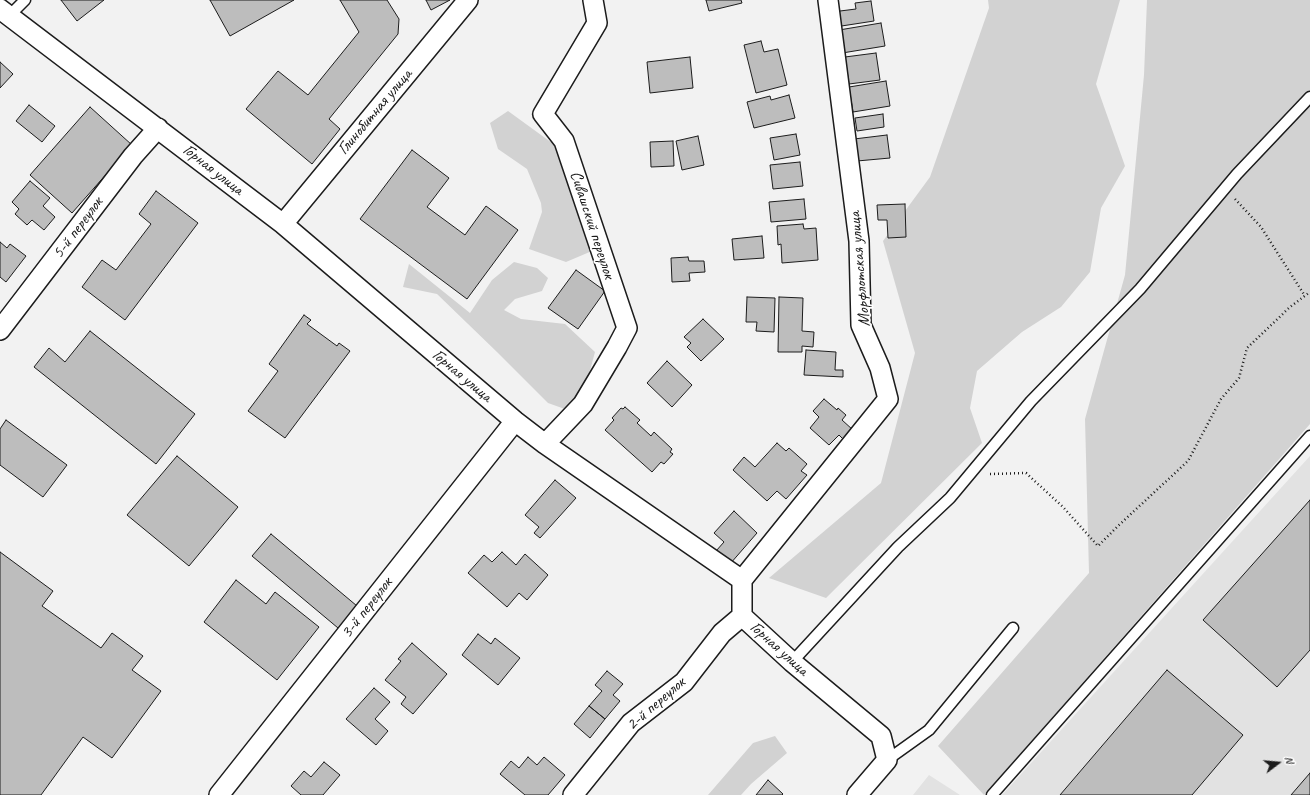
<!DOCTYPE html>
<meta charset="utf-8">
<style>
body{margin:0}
#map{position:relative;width:1310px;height:795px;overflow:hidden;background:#f2f2f2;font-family:Caveat,sans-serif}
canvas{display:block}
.north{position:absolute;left:1258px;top:743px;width:40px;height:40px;-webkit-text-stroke:3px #fff;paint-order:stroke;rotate:74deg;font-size:11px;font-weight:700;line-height:16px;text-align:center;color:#1c1c1c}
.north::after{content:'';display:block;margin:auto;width:14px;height:18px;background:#1c1c1c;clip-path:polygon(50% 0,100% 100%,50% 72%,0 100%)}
</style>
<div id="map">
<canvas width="1310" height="795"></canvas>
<div class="north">N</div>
</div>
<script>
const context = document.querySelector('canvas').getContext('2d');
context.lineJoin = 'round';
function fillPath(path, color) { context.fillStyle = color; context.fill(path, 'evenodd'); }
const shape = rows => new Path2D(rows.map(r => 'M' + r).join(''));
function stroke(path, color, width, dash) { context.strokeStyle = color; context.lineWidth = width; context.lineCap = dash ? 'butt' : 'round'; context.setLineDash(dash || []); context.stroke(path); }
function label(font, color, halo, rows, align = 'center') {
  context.font = font + ' Caveat,sans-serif'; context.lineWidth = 3.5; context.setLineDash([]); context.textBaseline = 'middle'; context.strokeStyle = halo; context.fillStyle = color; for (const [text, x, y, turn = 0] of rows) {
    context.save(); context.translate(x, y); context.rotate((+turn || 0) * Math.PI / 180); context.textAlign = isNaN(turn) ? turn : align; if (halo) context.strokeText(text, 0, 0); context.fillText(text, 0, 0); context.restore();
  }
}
const built = shape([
 [1310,456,1310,795,1002,795],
 [929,775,960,795,913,795]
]);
const green = shape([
 [988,0,1120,0,1096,84,1125,166,1101,208,1090,272,1061,307,1022,332,977,371,970,408,982,443,826,598,769,578,881,483,915,353,883,241,930,177,989,8],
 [1147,0,1310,0,1310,424,984,795,938,746,1089,573,1085,419,1125,275,1144,75],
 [508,111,559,148,574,200,598,229,592,251,566,262,529,249,542,212,541,203,527,169,498,149,490,123],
 [514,262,537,268,548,278,542,291,515,299,504,310,521,319,565,324,595,352,585,389,576,413,548,403,497,352,437,294,403,287,409,264,470,313,492,280],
 [775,736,787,753,751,784,741,795,708,795,753,743]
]);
const building = shape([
 [61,0,104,0,77,21,61,0],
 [210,0,294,0,230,36,210,0],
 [340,0,387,0,399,19,398,34,329,119,340,129,312,164,246,109,278,71,308,95,359,32,340,0],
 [426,0,450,0,431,10,426,0],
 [706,0,741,0,742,3,709,11,706,0],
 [871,1,874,21,835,27,832,12,856,9,855,3,871,1],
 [881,23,885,46,836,54,833,31,881,23],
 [761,41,764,52,778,49,787,85,756,93,744,45,761,41],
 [876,53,880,80,849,84,845,57,876,53],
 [690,57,693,88,650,93,647,62,690,57],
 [0,62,13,74,0,88,0,62],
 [886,81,890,106,853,112,849,87,886,81],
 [789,95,795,118,754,128,747,102,770,96,771,100,789,95],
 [29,105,55,126,42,142,16,121,29,105],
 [90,107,132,145,72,213,30,175,90,107],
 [883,114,884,127,857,131,855,118,883,114],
 [796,134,800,155,774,160,770,138,796,134],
 [887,135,890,158,857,161,854,139,887,135],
 [698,136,704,165,682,170,676,141,698,136],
 [673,141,674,166,651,167,650,142,673,141],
 [412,150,449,178,427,207,465,235,486,206,518,230,467,299,360,219,412,150],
 [800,162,803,186,773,189,770,165,800,162],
 [30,181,50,198,43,206,55,217,44,230,32,220,27,225,15,214,19,209,12,202,30,181],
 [156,191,198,223,125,320,82,287,102,260,116,270,151,224,139,214,156,191],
 [804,199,806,219,771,222,769,202,804,199],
 [905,204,906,237,888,238,887,220,878,220,877,205,905,204],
 [803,224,804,229,816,228,818,260,782,263,781,244,778,245,777,226,803,224],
 [762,236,764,258,734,260,732,239,762,236],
 [0,242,7,248,10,244,26,256,6,282,0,277,0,242],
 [688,257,689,261,704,261,705,272,689,273,690,281,672,282,671,258,688,257],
 [576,270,605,291,578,329,548,308,576,270],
 [747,297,775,298,774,332,756,331,757,322,746,322,747,297],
 [779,297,803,298,802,331,814,332,813,347,802,346,802,352,778,352,779,297],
 [304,315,311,320,307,324,337,346,339,343,350,351,285,438,248,411,278,371,269,364,304,315],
 [703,319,724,339,701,361,687,347,691,343,684,337,703,319],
 [90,331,195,414,156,464,34,367,49,348,65,362,90,331],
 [806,350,836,352,835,370,843,370,843,377,804,375,806,350],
 [667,361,692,385,672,407,647,383,667,361],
 [824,399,837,410,838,408,846,415,842,420,853,430,844,440,839,435,829,445,810,428,819,417,813,411,824,399],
 [625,407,640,420,637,423,651,436,654,432,672,449,670,452,673,454,664,464,661,462,652,472,605,430,614,420,612,418,621,408,623,409,625,407],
 [6,420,67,465,43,497,0,465,0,429,6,420],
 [777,443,786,451,789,448,807,464,801,471,807,475,786,499,777,491,767,501,733,470,744,457,755,467,777,443],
 [177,456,238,507,189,566,127,515,177,456],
 [555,480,576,498,540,538,534,533,539,527,525,515,555,480],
 [1310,500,1310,650,1277,687,1203,620,1310,500],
 [734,511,757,533,730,564,716,551,724,542,714,533,734,511],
 [271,534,363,611,344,633,252,556,271,534],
 [0,552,53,591,42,606,101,648,112,633,143,656,132,670,161,691,112,758,83,737,41,795,0,795,0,552],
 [502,552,516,565,525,554,548,575,527,600,519,593,507,607,468,573,484,555,492,562,502,552],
 [236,580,266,604,275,592,319,627,277,680,204,622,236,580],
 [478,634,491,644,495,638,520,658,498,685,462,655,478,634],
 [412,643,447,674,413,714,401,704,406,697,385,680,401,661,398,659,412,643],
 [1167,670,1243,735,1192,795,1060,795,1167,670],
 [607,671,623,684,613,695,620,701,605,719,589,706,602,691,595,685,607,671],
 [374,688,390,702,375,719,388,731,376,745,346,719,374,688],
 [589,706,605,719,590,738,574,724,589,706],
 [528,757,537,765,544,757,565,775,548,795,525,795,500,774,511,761,519,768,528,757],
 [324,762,340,775,323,795,301,795,291,786,304,771,311,777,324,762],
 [1310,773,1310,795,1291,795,1310,773],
 [768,780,783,794,782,795,756,795,768,780]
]);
const path = shape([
 [1235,199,1261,227,1305,296],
 [990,474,1026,473,1063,507,1098,546,1119,525,1188,461,1221,399,1239,378,1247,348,1290,307,1310,292]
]);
const service = shape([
 [9,16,25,0],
 [792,662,898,547,950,498,1031,401,1140,289,1237,174,1310,97],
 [887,760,929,730,1013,628],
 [992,795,1310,436]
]);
const minor = shape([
 [0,9,283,224,515,421,545,444,742,580],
 [283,224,468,0],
 [0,330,133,156,158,128],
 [545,444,583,404,617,347,627,328,564,141,543,114,597,23,593,0],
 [742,580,888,399,880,368,861,325,859,241,828,0],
 [742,580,742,616,792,662,881,736,887,760,857,795],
 [219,795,515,421],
 [573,795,631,723,684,682,722,633,742,616]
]);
const streetNames = [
 ["Глинобитная улица",375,112,-50],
 ["Горная улица",213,170,38],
 ["Сивашский переулок",592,225,72],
 ["5-й переулок",78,228,-53],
 ["Морфлотская улица",860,269,-95],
 ["Горная улица",462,376,40],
 ["3-й переулок",367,608,-52],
 ["Горная улица",779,649,42],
 ["2-й переулок",656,704,-41]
];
fillPath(built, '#e2e2e2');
fillPath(green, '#d2d2d2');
fillPath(building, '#bdbdbd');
stroke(building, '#1c1c1c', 1);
stroke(service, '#1c1c1c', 13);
stroke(minor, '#1c1c1c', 22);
stroke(path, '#1c1c1c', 2.5, [1, 3]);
stroke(service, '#fff', 10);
stroke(minor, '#fff', 19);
label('17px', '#1c1c1c', '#fff', streetNames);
</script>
